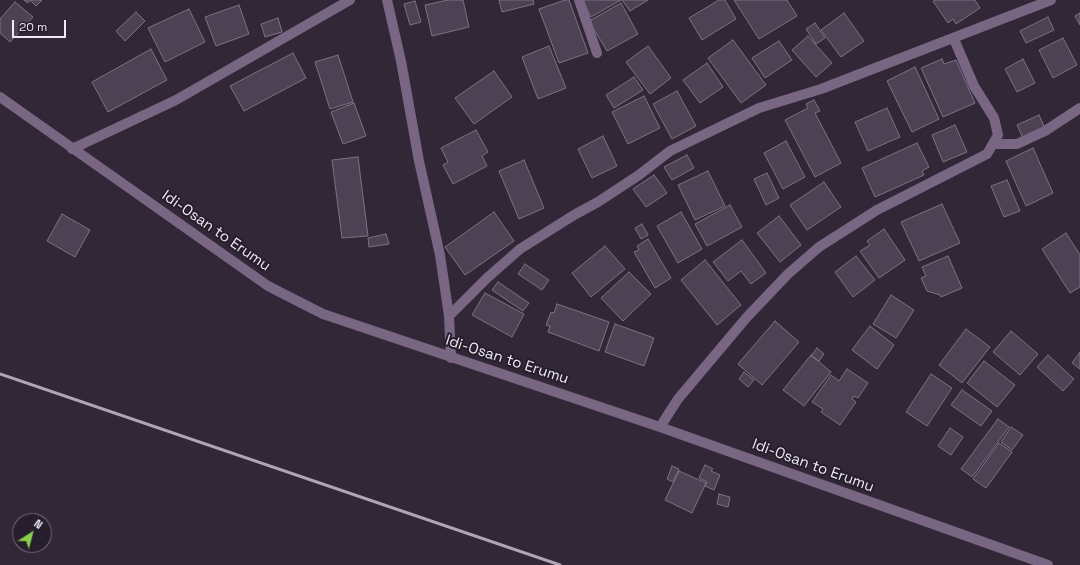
<!DOCTYPE html>
<style>
body{margin:0}
#map{position:relative;width:1080px;height:565px;overflow:hidden;background:#312737;font-family:"Space Grotesk",sans-serif}
canvas{display:block}
.north{position:absolute;left:12px;top:513px;width:40px;height:40px;box-sizing:border-box;background:#271e2d;border:1px solid #776f7c;border-radius:50%;rotate:36deg;font-size:11px;font-weight:700;line-height:16px;text-align:center;color:#efe9f3}
.north::after{content:'';display:block;margin:auto;width:14px;height:18px;background:#88cf49;clip-path:polygon(50% 0,100% 100%,50% 72%,0 100%)}
.scale{position:absolute;left:12px;top:20px;width:54px;height:18px;box-sizing:border-box;border:2px solid #efe9f3;border-top:0;padding-left:5px;font-size:12px;line-height:14px;white-space:nowrap;color:#efe9f3;-webkit-text-stroke:3px #271e2d;paint-order:stroke}
</style>
<div id="map">
<canvas width="1080" height="565"></canvas>
<div class="north">N</div>
<div class="scale">20 m</div>
</div>
<script>
const context = document.querySelector('canvas').getContext('2d');
context.lineJoin = 'round';
function fillPath(path, color) { context.fillStyle = color; context.fill(path, 'evenodd'); }
const shape = rows => new Path2D(rows.map(r => 'M' + r).join(''));
function stroke(path, color, width, dash) { context.strokeStyle = color; context.lineWidth = width; context.lineCap = dash ? 'butt' : 'round'; context.setLineDash(dash || []); context.stroke(path); }
function label(font, color, halo, rows, align = 'center') {
  context.font = font + ' "Space Grotesk",sans-serif'; context.lineWidth = 4; context.setLineDash([]); context.textBaseline = 'middle'; context.strokeStyle = halo; context.fillStyle = color; for (const [text, x, y, turn = 0] of rows) {
    context.save(); context.translate(x, y); context.rotate((+turn || 0) * Math.PI / 180); context.textAlign = isNaN(turn) ? turn : align; if (halo) context.strokeText(text, 0, 0); context.fillText(text, 0, 0); context.restore();
  }
}
const building = shape([
 [24,0,42,0,36,6,30,0,28,3,24,0],
 [448,0,463,0,469,27,432,36,425,5,448,0],
 [499,0,533,0,534,4,502,12,499,0],
 [565,0,569,0,588,53,559,63,539,9,565,0],
 [582,0,621,0,591,17,582,0],
 [622,0,648,0,630,11,622,0],
 [719,0,725,0,736,19,702,40,689,18,719,0],
 [734,0,787,0,797,16,759,39,734,0],
 [935,0,975,0,980,8,956,24,953,19,948,23,933,1,935,0],
 [415,1,421,22,410,25,404,4,415,1],
 [15,2,33,17,10,42,0,33,0,19,15,2],
 [621,3,638,34,607,51,589,21,621,3],
 [239,5,249,34,216,46,205,17,239,5],
 [189,9,205,42,165,62,148,28,189,9],
 [136,12,145,21,125,41,116,31,136,12],
 [844,13,864,41,841,57,821,30,844,13],
 [1080,13,1080,25,1075,16,1080,13],
 [1048,17,1054,30,1026,43,1020,31,1048,17],
 [278,18,282,32,265,37,261,24,278,18],
 [815,23,825,38,816,44,806,29,815,23],
 [808,36,832,63,816,77,792,50,808,36],
 [1063,38,1077,65,1053,78,1039,50,1063,38],
 [733,40,766,85,741,103,708,58,733,40],
 [779,41,792,60,765,78,752,58,779,41],
 [549,46,566,88,538,99,522,57,549,46],
 [648,46,671,78,650,94,626,62,648,46],
 [151,49,167,80,108,112,92,82,151,49],
 [293,53,306,78,244,111,230,86,293,53],
 [338,55,353,102,330,109,315,62,338,55],
 [942,59,944,64,956,60,975,103,943,117,921,68,942,59],
 [1023,59,1035,83,1017,92,1005,69,1023,59],
 [707,63,723,87,700,103,683,80,707,63],
 [915,67,939,119,912,132,887,81,915,67],
 [494,71,512,97,474,124,455,98,494,71],
 [634,77,643,90,614,108,606,95,634,77],
 [677,91,696,126,672,139,653,104,677,91],
 [644,96,660,128,628,144,612,112,644,96],
 [814,100,820,111,815,113,841,163,815,177,785,120,808,108,806,104,814,100],
 [354,103,366,136,343,144,331,112,354,103],
 [887,108,900,137,868,151,855,122,887,108],
 [1039,115,1045,128,1023,138,1017,125,1039,115],
 [955,125,967,152,943,162,932,135,955,125],
 [476,130,488,152,482,156,487,166,453,184,443,165,448,162,441,148,476,130],
 [603,136,617,166,592,178,578,149,603,136],
 [786,141,805,177,783,189,764,153,786,141],
 [917,143,929,167,922,171,924,175,875,197,862,168,917,143],
 [1033,148,1053,193,1026,206,1006,161,1033,148],
 [687,155,694,168,672,180,664,167,687,155],
 [358,157,368,236,342,238,332,160,358,157],
 [524,160,544,208,519,219,499,171,524,160],
 [708,171,725,206,695,220,678,185,708,171],
 [767,173,779,198,766,205,754,179,767,173],
 [654,175,667,193,646,207,633,189,654,175],
 [1007,180,1020,211,1004,217,991,186,1007,180],
 [824,182,841,207,807,230,790,205,824,182],
 [942,204,960,243,919,261,901,222,942,204],
 [730,205,742,227,707,246,695,224,730,205],
 [494,212,514,241,465,275,445,247,494,212],
 [681,212,702,249,678,263,657,226,681,212],
 [62,214,90,230,75,257,47,241,62,214],
 [779,216,801,245,780,262,757,233,779,216],
 [642,224,648,235,641,239,635,228,642,224],
 [884,229,905,260,879,278,860,251,870,245,867,241,884,229],
 [1066,233,1080,255,1080,287,1070,293,1042,249,1066,233],
 [386,234,389,244,369,247,368,238,386,234],
 [648,239,671,278,655,288,634,252,639,250,637,246,648,239],
 [742,240,766,273,751,284,741,271,728,281,713,262,742,240],
 [605,246,625,269,591,297,572,273,605,246],
 [856,256,875,280,853,297,835,272,856,256],
 [948,256,962,288,941,297,940,295,927,291,921,278,926,276,922,267,948,256],
 [705,260,741,305,717,325,681,280,705,260],
 [525,264,549,280,542,290,518,274,525,264],
 [629,272,651,294,623,321,601,298,629,272],
 [498,282,529,303,523,311,492,290,498,282],
 [485,293,524,314,512,337,472,315,485,293],
 [891,295,914,310,896,338,873,324,891,295],
 [557,304,609,322,599,351,548,332,550,326,546,325,551,312,554,313,557,304],
 [775,321,799,342,762,385,738,364,775,321],
 [615,324,654,338,644,366,605,352,615,324],
 [870,326,894,345,877,369,852,350,870,326],
 [966,329,990,347,962,383,939,365,966,329],
 [1011,331,1038,354,1020,375,993,352,1011,331],
 [817,348,824,354,819,361,811,356,817,348],
 [1080,352,1080,369,1072,363,1080,352],
 [811,355,831,372,804,406,783,390,811,355],
 [1048,355,1074,379,1063,391,1037,367,1048,355],
 [984,361,1015,385,997,407,967,383,984,361],
 [847,369,868,383,858,398,854,396,852,399,856,402,840,425,821,412,823,409,812,402,831,375,839,381,847,369],
 [744,372,754,380,748,387,739,379,744,372],
 [931,374,952,388,927,426,906,412,931,374],
 [962,390,992,411,981,426,951,405,962,390],
 [998,419,1009,427,972,477,961,469,998,419],
 [1011,427,1023,435,1012,450,1001,442,1011,427],
 [950,428,963,437,951,455,938,446,950,428],
 [999,443,1012,452,986,488,973,479,999,443],
 [705,465,713,469,711,471,720,475,714,490,705,486,707,482,699,478,705,465],
 [672,466,679,469,673,482,667,479,672,466],
 [679,471,706,483,692,513,665,500,679,471],
 [719,494,730,497,728,507,717,504,719,494]
]);
const minor = shape([
 [387,0,401,61,419,161,440,255,449,316],
 [579,0,597,53],
 [0,97,268,286,323,314,660,427,1048,565],
 [994,144,1017,144,1045,131,1080,108],
 [72,149,176,100,350,0],
 [451,358,449,316,487,278,520,249,574,215,598,202,639,175,670,151,759,108,821,89,1051,0],
 [660,427,678,399,747,317,788,274,819,247,877,210,987,154,998,135,994,118,974,86,954,39]
]);
const rail = shape([
 [0,374,560,565]
]);
const streetNames = [
 ["Idi-Osan to Erumu",216,231,35],
 ["Idi-Osan to Erumu",507,360,18],
 ["Idi-Osan to Erumu",813,466,20]
];
fillPath(building, '#4d4253');
stroke(building, '#7d7184', 1);
stroke(minor, '#786682', 10);
stroke(rail, '#aea7b3', 3);
label('15px', '#efe9f3', '#271e2d', streetNames);
</script>
